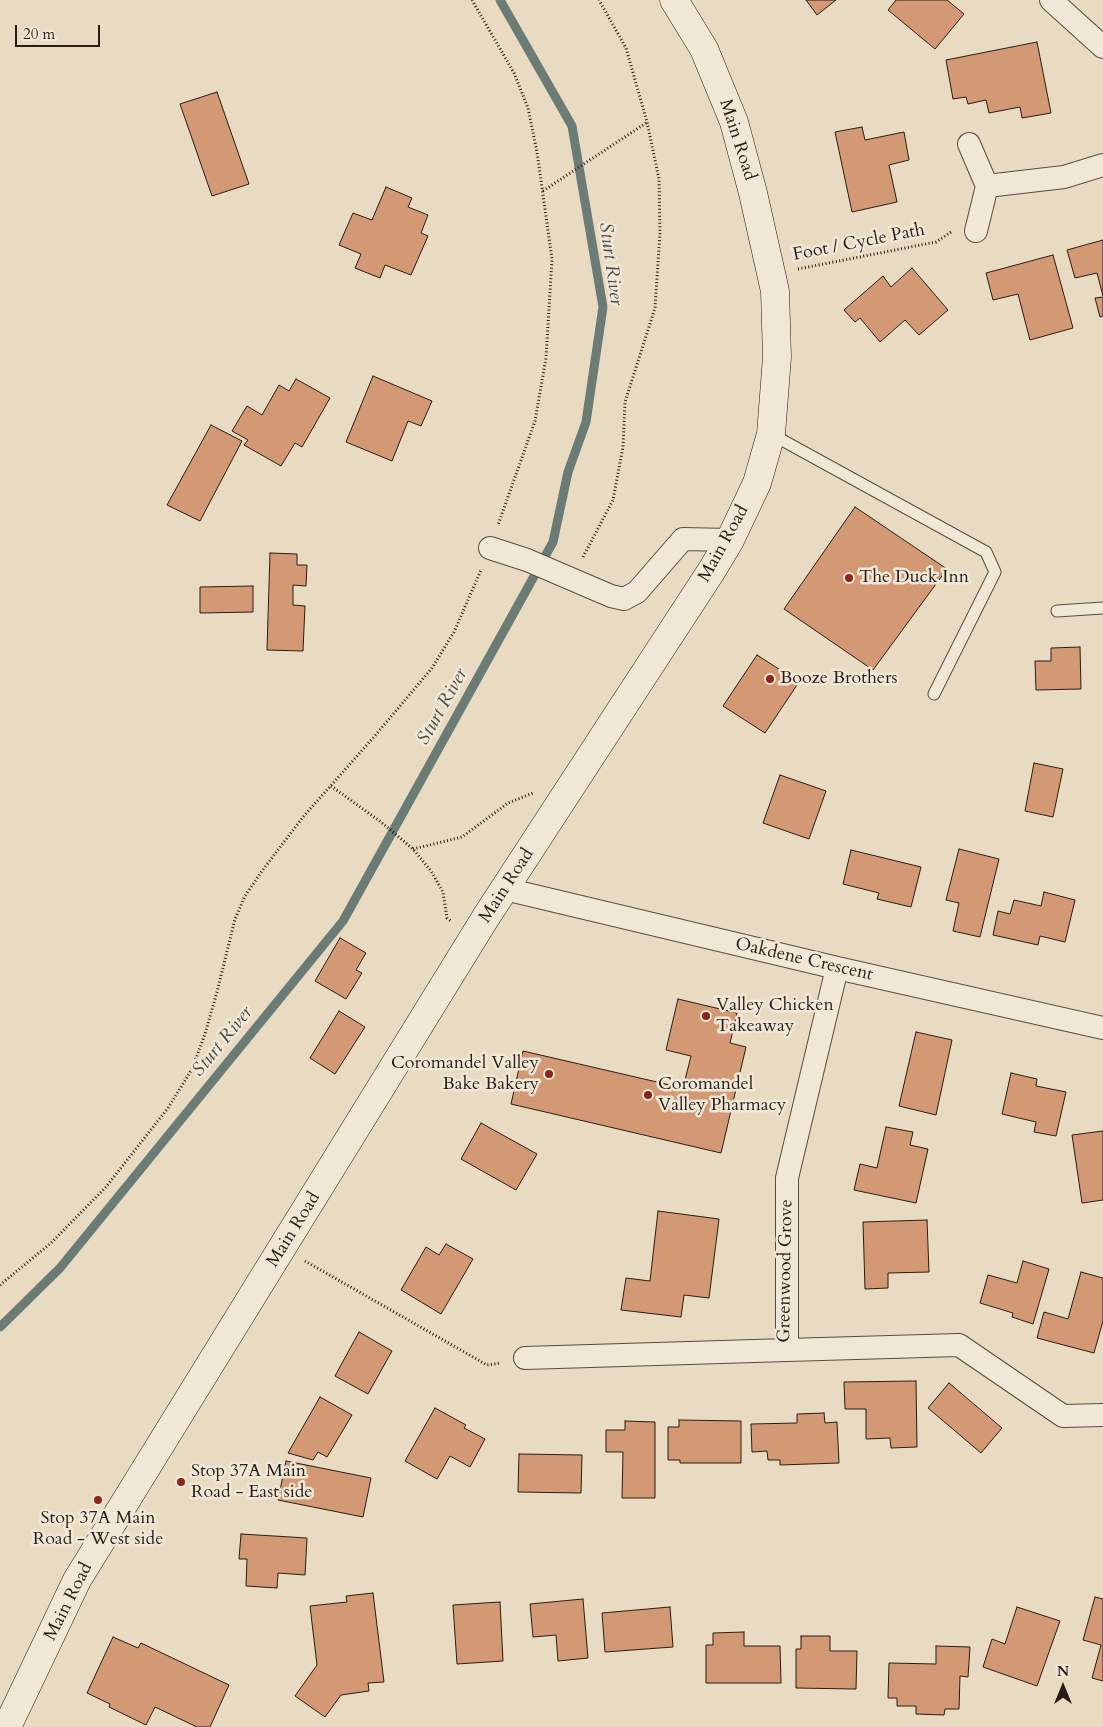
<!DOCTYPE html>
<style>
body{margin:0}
#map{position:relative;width:1103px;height:1727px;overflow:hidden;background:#e9dac2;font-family:Cardo,serif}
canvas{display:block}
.north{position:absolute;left:1038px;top:1662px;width:50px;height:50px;-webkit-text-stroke:4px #f1e7d7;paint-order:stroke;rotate:0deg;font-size:14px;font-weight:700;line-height:20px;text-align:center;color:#281d15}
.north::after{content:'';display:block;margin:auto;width:18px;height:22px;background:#281d15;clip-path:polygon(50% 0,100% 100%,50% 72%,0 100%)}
.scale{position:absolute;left:15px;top:25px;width:85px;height:22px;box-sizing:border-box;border:2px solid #281d15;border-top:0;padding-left:6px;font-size:15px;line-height:18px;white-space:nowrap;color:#281d15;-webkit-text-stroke:4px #f1e7d7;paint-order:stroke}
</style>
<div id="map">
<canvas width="1103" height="1727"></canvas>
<div class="north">N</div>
<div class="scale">20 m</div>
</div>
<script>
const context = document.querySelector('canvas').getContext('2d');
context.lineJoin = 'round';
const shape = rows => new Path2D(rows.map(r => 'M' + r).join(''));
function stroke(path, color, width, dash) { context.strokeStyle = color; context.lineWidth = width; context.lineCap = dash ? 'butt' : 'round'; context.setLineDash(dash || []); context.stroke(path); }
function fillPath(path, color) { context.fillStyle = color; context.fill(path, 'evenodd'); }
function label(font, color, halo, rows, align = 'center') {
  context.font = font + ' Cardo,serif'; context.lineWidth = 5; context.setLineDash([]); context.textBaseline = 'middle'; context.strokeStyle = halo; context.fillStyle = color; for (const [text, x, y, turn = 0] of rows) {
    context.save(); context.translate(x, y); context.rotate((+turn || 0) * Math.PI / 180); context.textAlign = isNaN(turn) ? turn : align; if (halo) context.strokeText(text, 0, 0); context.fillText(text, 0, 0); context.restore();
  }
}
const stream = shape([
 [0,1327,60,1268,343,921,553,542,568,472,586,422,603,307,572,126,500,0]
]);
const building = shape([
 [806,0,836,0,817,15,806,0],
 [896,0,947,0,964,14,935,49,888,10,896,0],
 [1037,42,1051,113,1022,118,1020,107,989,113,986,100,968,104,966,97,953,99,946,60,1037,42],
 [217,92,249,184,212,196,180,104,217,92],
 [862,127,865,140,904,132,909,160,889,165,897,202,852,212,835,132,862,127],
 [386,187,412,198,408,207,428,215,421,233,428,236,411,275,385,265,380,278,355,268,361,254,339,245,353,213,372,220,386,187],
 [1103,240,1103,296,1097,273,1075,278,1067,250,1103,240],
 [1053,255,1073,328,1030,340,1018,294,993,300,986,273,1053,255],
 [912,268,948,310,919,335,905,320,880,342,860,318,855,322,844,310,883,276,891,287,912,268],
 [1103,297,1103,316,1100,317,1095,298,1103,297],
 [373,376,432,401,421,426,408,421,392,461,346,442,373,376],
 [296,379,330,398,302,447,295,443,281,466,244,445,248,440,232,431,247,406,262,415,279,385,289,391,296,379],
 [211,425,242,441,200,521,167,505,211,425],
 [855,507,947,569,873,670,784,609,855,507],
 [270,553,297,554,297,565,307,565,306,586,293,585,293,605,305,606,303,651,267,650,270,553],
 [253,586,253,612,200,613,200,587,253,586],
 [1080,647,1081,689,1036,690,1035,661,1051,661,1051,648,1080,647],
 [757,655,799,682,765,733,723,706,757,655],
 [1034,763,1063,769,1053,817,1025,811,1034,763],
 [780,775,826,791,809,839,763,823,780,775],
 [959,849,999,859,980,937,953,931,959,903,946,900,959,849],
 [851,850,921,867,911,907,877,899,879,893,843,884,851,850],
 [1044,892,1075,900,1065,942,1040,936,1038,945,993,935,998,911,1010,914,1014,900,1041,906,1044,892],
 [340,938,366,953,356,970,362,973,346,999,315,981,340,938],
 [678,999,737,1013,730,1043,746,1047,721,1153,511,1104,523,1051,683,1088,691,1056,666,1050,678,999],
 [339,1011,365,1027,335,1074,310,1058,339,1011],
 [916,1032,952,1040,936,1115,899,1106,916,1032],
 [1011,1073,1037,1079,1036,1086,1066,1092,1056,1136,1034,1132,1036,1122,1002,1114,1011,1073],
 [481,1123,537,1154,516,1190,461,1159,481,1123],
 [886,1127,913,1132,910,1145,928,1149,916,1203,854,1190,860,1164,877,1168,886,1127],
 [1103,1131,1103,1200,1082,1203,1072,1135,1103,1131],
 [658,1211,719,1219,709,1298,684,1295,681,1317,621,1310,626,1278,650,1281,658,1211],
 [927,1220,929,1272,888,1273,888,1288,865,1289,863,1222,927,1220],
 [446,1244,473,1259,441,1314,401,1290,426,1247,439,1255,446,1244],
 [1023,1261,1049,1269,1033,1324,1012,1317,1013,1313,980,1303,988,1275,1017,1283,1023,1261],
 [1081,1272,1103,1278,1103,1321,1094,1353,1037,1338,1044,1312,1068,1319,1081,1272],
 [359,1332,392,1351,368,1394,335,1376,359,1332],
 [916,1381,917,1447,891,1448,890,1438,866,1439,866,1409,845,1409,844,1382,916,1381],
 [949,1383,1002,1428,981,1453,928,1408,949,1383],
 [320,1397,352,1415,327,1457,318,1452,313,1460,288,1453,320,1397],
 [435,1408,466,1425,464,1428,485,1439,470,1467,450,1456,437,1479,405,1461,435,1408],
 [824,1413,825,1423,837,1422,839,1463,780,1465,780,1460,768,1460,767,1451,752,1452,751,1424,797,1423,797,1414,824,1413],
 [679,1420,741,1421,741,1463,680,1463,680,1460,668,1460,668,1427,679,1427,679,1420],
 [625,1421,655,1422,655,1498,622,1498,623,1452,606,1452,606,1430,625,1430,625,1421],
 [519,1454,582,1455,581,1493,518,1492,519,1454],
 [286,1461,371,1478,363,1517,278,1500,286,1461],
 [241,1534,307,1538,305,1575,278,1573,277,1588,246,1586,247,1559,239,1559,241,1534],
 [373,1593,384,1682,368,1683,369,1691,341,1695,325,1717,295,1696,317,1665,310,1606,347,1602,346,1596,373,1593],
 [1095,1597,1103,1599,1103,1681,1092,1678,1101,1645,1083,1640,1095,1597],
 [583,1599,588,1658,558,1661,556,1635,533,1637,530,1604,583,1599],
 [500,1602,503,1661,457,1664,453,1605,500,1602],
 [670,1607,673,1647,605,1652,602,1613,670,1607],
 [1017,1607,1060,1621,1037,1686,983,1667,992,1639,1005,1644,1017,1607],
 [744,1632,744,1646,780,1646,781,1683,706,1683,706,1645,713,1645,713,1633,744,1632],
 [801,1636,830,1636,830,1651,857,1651,856,1689,796,1688,796,1649,801,1649,801,1636],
 [113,1637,138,1648,141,1643,229,1685,210,1727,197,1727,155,1707,146,1725,109,1707,110,1704,87,1693,113,1637],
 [936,1646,970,1647,968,1677,960,1676,959,1709,945,1709,944,1715,916,1714,916,1706,897,1706,897,1698,888,1698,889,1663,936,1664,936,1646]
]);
const path = shape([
 [472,0,514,73,528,108,537,152,552,259,546,358,535,421,498,525],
 [543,191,646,123],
 [798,269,936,242,951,232],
 [583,557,613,500,623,447,625,402,655,308,660,233,659,179,647,122,626,48,599,0],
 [331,786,381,822,413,849,431,871,443,892,447,918,451,921],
 [413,849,462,837,508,803,533,793],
 [305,1261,487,1365,501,1363],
 [0,1285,51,1243,106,1187,168,1108,192,1069,205,1034,217,992,235,919,245,896,262,871,303,817,373,738,432,668,454,632,481,570]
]);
const service = shape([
 [771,434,986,552,995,572,934,694],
 [1057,611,1103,608]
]);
const minor = shape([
 [1051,0,1103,47],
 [969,144,987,186,976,231],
 [987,186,1064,177,1103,165],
 [490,548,527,560,611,596,624,599,637,592,683,539,730,540],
 [505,889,837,968,1103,1028],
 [787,1350,959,1345,1063,1416,1103,1415],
 [525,1358,787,1350,787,1178,837,968]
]);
const secondary = shape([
 [7,1727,77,1580,486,917,712,570,730,540,757,483,771,434,777,357,775,291,753,193,734,122,704,49,674,0]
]);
const markers = [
 [849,578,5,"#8f2418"],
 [770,679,5,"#8f2418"],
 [706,1016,5,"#8f2418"],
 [549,1074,5,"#8f2418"],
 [648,1095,5,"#8f2418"],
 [181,1482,5,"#8f2418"],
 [98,1500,5,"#8f2418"]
];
const streetNames = [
 ["Main Road",737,140,72],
 ["Foot / Cycle Path",859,243,-11],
 ["Main Road",724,544,-61],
 ["Main Road",507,886,-57],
 ["Oakdene Crescent",804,960,13],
 ["Main Road",294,1230,-58],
 ["Greenwood Grove",786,1271,-89],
 ["Main Road",69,1602,-63]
];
const poiNames = [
 ["The Duck Inn",859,578],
 ["Booze Brothers",780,679],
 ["Valley Chicken",716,1006],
 ["Takeaway",716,1027],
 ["Coromandel Valley",539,1064,"right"],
 ["Bake Bakery",539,1085,"right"],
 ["Coromandel",658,1085],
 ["Valley Pharmacy",658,1106],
 ["Stop 37A Main",191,1472],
 ["Road - East side",191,1493],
 ["Stop 37A Main",98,1519,"center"],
 ["Road - West side",98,1540,"center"]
];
const waterNames = [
 ["Sturt River",610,264,82],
 ["Sturt River",443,707,-61],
 ["Sturt River",223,1042,-51]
];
stroke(stream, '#6b7b76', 9);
fillPath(building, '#d39974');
stroke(building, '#281d15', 1);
stroke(service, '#584c40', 13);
stroke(minor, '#584c40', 24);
stroke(secondary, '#281d15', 29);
stroke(path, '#281d15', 3, [1, 2.5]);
stroke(service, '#f1e7d7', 11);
stroke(minor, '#f1e7d7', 22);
stroke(secondary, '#f1e7d7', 28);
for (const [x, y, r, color] of markers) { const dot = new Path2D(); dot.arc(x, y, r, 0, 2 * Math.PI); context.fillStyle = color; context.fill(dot); stroke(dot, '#f1e7d7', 2); }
label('18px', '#281d15', '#f1e7d7', streetNames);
label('18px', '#281d15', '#f1e7d7', poiNames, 'left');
label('italic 19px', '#494c45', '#f1e7d7', waterNames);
</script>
